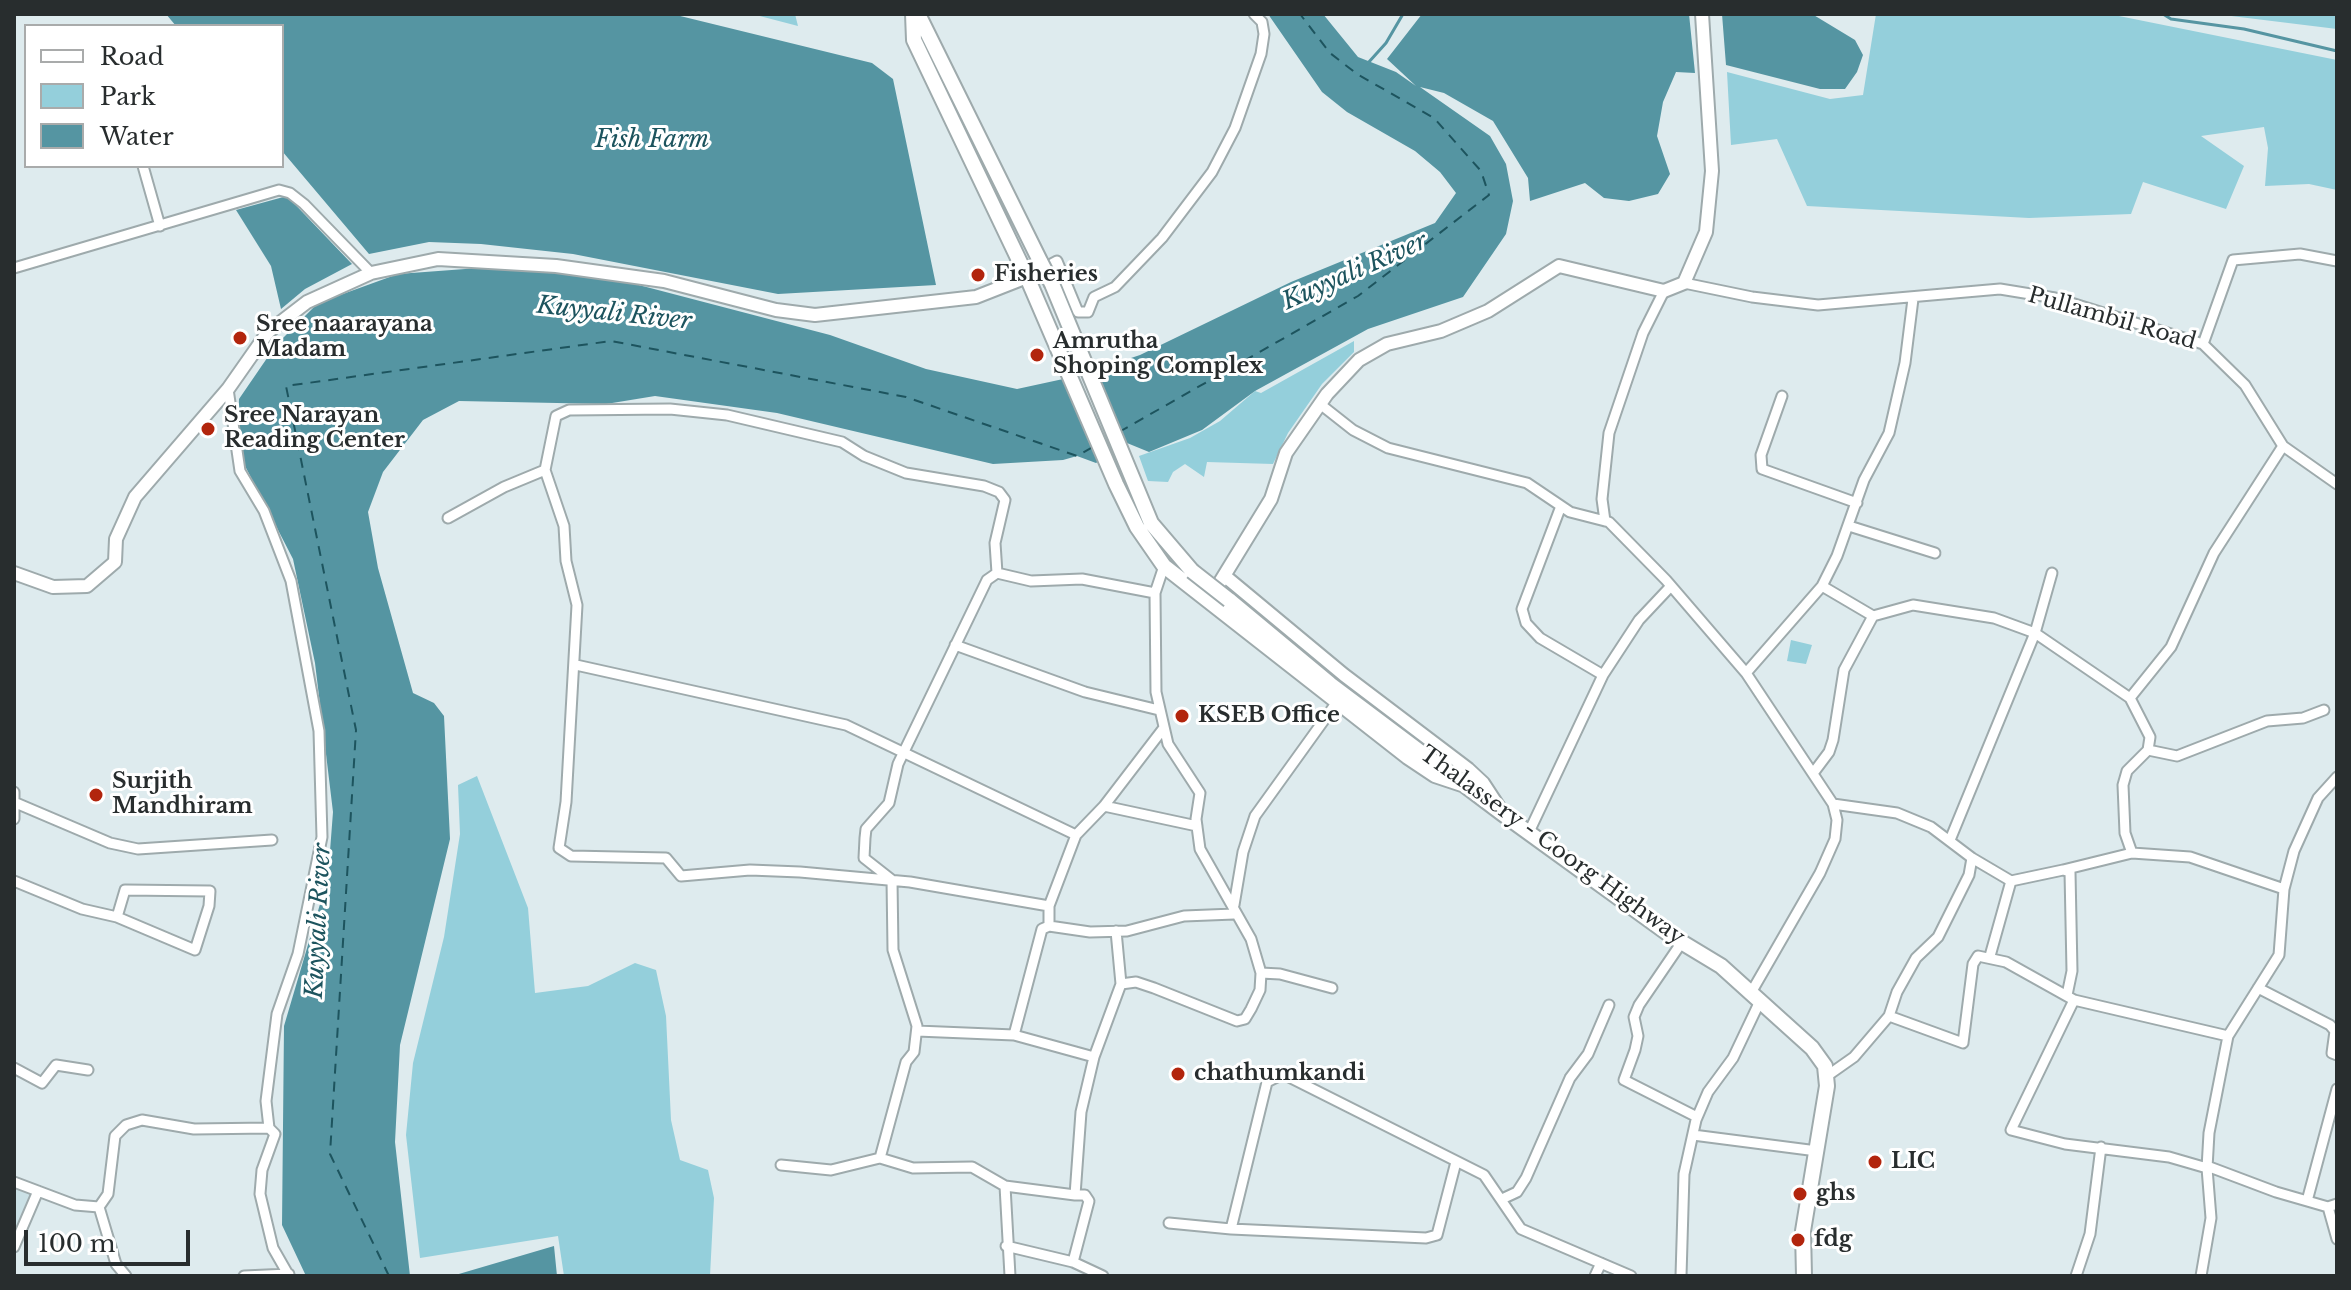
<!DOCTYPE html>
<style>
body{margin:0}
#map{position:relative;width:2351px;height:1290px;overflow:hidden;background:#deebee;font-family:"Libre Baskerville",serif}
canvas{display:block}
.frame{position:absolute;inset:0;border:16px solid #282d2e;pointer-events:none}
.legend{position:absolute;left:24px;top:24px;width:260px;height:144px;box-sizing:border-box;background:#fff;border:2px solid #a9abab;margin:0;padding:10px 14px;list-style:none;font-size:24px;color:#282d2e}
.legend li{display:flex;align-items:center;gap:16px;height:40px}
.legend b{width:40px;border:2px solid #a9abab}
.scale{position:absolute;left:24px;top:1230px;width:166px;height:36px;box-sizing:border-box;border:4px solid #282d2e;border-top:0;padding-left:10px;font-size:24px;line-height:28px;white-space:nowrap;color:#282d2e;-webkit-text-stroke:6px #fff;paint-order:stroke}
</style>
<div id="map">
<canvas width="2351" height="1290"></canvas>
<div class="frame"></div>
<ul class="legend">
<li><b style="height:10px;background:#fff"></b>Road</li>
<li><b style="height:22px;background:#94cfdb"></b>Park</li>
<li><b style="height:22px;background:#5595a2"></b>Water</li>
</ul>
<div class="scale">100 m</div>
</div>
<script>
const context = document.querySelector('canvas').getContext('2d');
context.lineJoin = 'round';
function fillPath(path, color) { context.fillStyle = color; context.fill(path, 'evenodd'); }
const shape = rows => new Path2D(rows.map(r => 'M' + r).join(''));
function stroke(path, color, width, dash) { context.strokeStyle = color; context.lineWidth = width; context.lineCap = dash ? 'butt' : 'round'; context.setLineDash(dash || []); context.stroke(path); }
function label(font, color, halo, rows, align = 'center') {
  context.font = font + ' "Libre Baskerville",serif'; context.lineWidth = 6; context.setLineDash([]); context.textBaseline = 'middle'; context.strokeStyle = halo; context.fillStyle = color; for (const [text, x, y, turn = 0] of rows) {
    context.save(); context.translate(x, y); context.rotate((+turn || 0) * Math.PI / 180); context.textAlign = isNaN(turn) ? turn : align; if (halo) context.strokeText(text, 0, 0); context.fillText(text, 0, 0); context.restore();
  }
}
const built = shape([
 [15,1188,34,1194,14,1241,14,1191]
]);
const green = shape([
 [752,14,795,14,798,26],
 [1876,14,2109,14,2337,60,2337,190,2309,184,2265,186,2268,148,2264,127,2201,136,2244,166,2226,209,2143,182,2131,214,2029,218,1807,206,1777,139,1731,145,1727,72,1830,99,1863,95],
 [2214,14,2337,14,2337,29,2215,14],
 [1354,341,1354,352,1322,384,1288,433,1273,464,1207,462,1204,477,1185,464,1173,472,1168,482,1148,481,1139,456,1190,438,1220,421,1255,391,1261,393],
 [1791,640,1812,645,1806,664,1787,661],
 [477,776,528,908,535,993,588,986,635,963,656,970,666,1016,671,1120,680,1160,708,1170,714,1198,710,1276,564,1276,558,1236,420,1258,406,1135,413,1063,444,937,460,834,458,785]
]);
const water = shape([
 [166,14,672,14,872,63,893,79,936,285,778,294,573,254,481,244,429,242,369,254,282,151,282,26,176,26],
 [1268,14,1323,14,1358,57,1396,72,1416,86,1387,59,1422,14,1689,14,1695,73,1676,72,1663,102,1657,136,1670,174,1658,194,1629,201,1604,198,1585,183,1530,201,1528,178,1493,121,1444,93,1420,87,1490,136,1506,164,1513,201,1506,234,1463,297,1368,329,1255,391,1202,430,1149,452,1127,443,1096,463,1077,456,1063,460,993,464,777,413,655,396,606,404,459,401,423,420,383,472,368,512,378,568,413,693,434,703,444,716,450,839,400,1045,395,1142,410,1276,306,1276,282,1225,284,1026,328,877,333,812,315,663,293,559,245,466,238,431,239,399,276,345,318,303,398,274,492,267,612,278,830,335,926,369,1017,389,1077,376,1140,355,1291,282,1435,223,1456,193,1440,172,1415,151,1347,112,1322,92],
 [1722,14,1812,14,1855,40,1863,55,1857,72,1845,89,1820,89,1726,65],
 [287,196,352,264,305,289,281,309,271,266,236,210],
 [554,1246,557,1276,452,1276]
]);
const pier = shape([
 [1095,366,1128,448,1112,457,1077,372]
]);
const stream = shape([
 [2163,14,2171,19,2244,29,2337,51],
 [1368,63,1386,43,1403,14]
]);
const ferry = shape([
 [1119,432,1358,296,1489,195,1481,171,1434,118,1357,74,1330,53,1300,14],
 [389,1276,330,1154,356,730,286,386,611,341,906,397,1077,456,1093,447]
]);
const street = shape([
 [143,166,160,226],
 [14,268,279,190,290,193,304,204,371,273],
 [1027,277,1057,261,1078,312,1088,312,1094,297,1115,287,1162,238,1212,172,1235,128,1261,54,1264,34,1262,22,1254,14],
 [1684,283,1752,297,1818,305,2000,289,2055,298,2203,344,2245,385,2283,446,2337,484],
 [2203,344,2233,260,2300,254,2337,261],
 [228,389,240,471,264,511,291,581,319,731,322,837,298,954,277,1014,266,1101,269,1128,275,1134,262,1170,260,1194,273,1248,289,1276],
 [1782,396,1761,455,1762,469,1857,503],
 [1320,404,1353,430,1388,448,1527,483,1570,512,1609,522,1666,580,1746,673,1833,804,1897,813,1931,827,1972,858,1969,875,1938,937,1916,958,1897,992,1889,1016],
 [1561,506,1522,609,1526,623,1540,638,1603,675],
 [448,518,504,487,545,470],
 [1605,521,1602,499,1609,433,1643,333,1664,291],
 [1849,526,1935,553],
 [1164,566,1155,593,1156,692,1168,744,1200,793,1196,819,1200,849,1251,939,1261,973,1280,974,1332,988],
 [997,573,995,543,1005,500,999,492,984,486,906,473,864,456,842,442,727,415,670,409,569,410,556,416,545,470,564,526,566,561,577,605,566,802,559,848,571,856,666,858,681,876,750,870,800,872,910,882,1049,906],
 [1822,586,1873,616],
 [955,645,1085,692,1159,710],
 [576,665,846,725,1076,835],
 [1746,673,1822,586,1837,556,1864,480,1889,433,1905,363,1913,299],
 [2130,698,2171,647,2214,553,2283,446],
 [2148,750,2177,756,2267,721,2303,718,2324,710],
 [1814,772,1829,752,1833,740,1844,670,1873,616,1913,605,1994,618,2035,633,2130,698,2150,737,2148,750,2127,771,2123,785,2125,833,2132,853,2190,857,2284,889],
 [14,792,14,819],
 [16,803,110,843,138,849,272,840],
 [1104,806,1197,826],
 [1529,832,1603,675,1639,620,1671,586],
 [1950,840,2035,633,2052,573],
 [1972,858,2011,881,2063,870,2070,872,2072,971,2067,995],
 [2063,870,2132,853],
 [14,881,82,909,117,917,195,950,209,906,210,891,125,890,117,917],
 [1234,905,1243,852,1255,816,1337,702],
 [1049,926,1049,906,1076,835,1104,806,1163,729],
 [1116,931,1121,984],
 [1682,942,1639,1005,1634,1017,1638,1036,1635,1050,1624,1080,1697,1117],
 [1990,956,2011,881],
 [2258,988,2330,1025,2335,1031,2332,1053,2337,1055],
 [1752,991,1820,873,1835,839,1837,820,1833,804],
 [2074,1000,2011,1130,2065,1144,2169,1157,2207,1168],
 [917,1031,1014,1035,1042,929,1049,926,1090,932,1127,931,1184,916,1234,914],
 [1014,1035,1094,1057],
 [14,1068,42,1083,56,1065,88,1070],
 [1827,1076,1854,1057,1889,1016,1963,1043,1973,964,1978,956,2006,962,2074,1000,2228,1036],
 [1693,1135,1817,1151],
 [781,1165,831,1170,880,1158],
 [2207,1166,2276,1192,2328,1207,2337,1204],
 [14,1182,75,1205,99,1207,108,1194,115,1136,126,1125,142,1120,194,1129,269,1128],
 [1005,1186,1010,1276],
 [1075,1195,1005,1186,972,1167,913,1168,880,1158,906,1062,914,1052,917,1026,893,950,892,880,864,858,865,838,866,829,889,803,898,764,987,580,997,573,1031,581,1082,579,1155,593],
 [1502,1199,1517,1192,1526,1178,1570,1078,1588,1054,1609,1005],
 [2307,1201,2337,1089],
 [99,1207,116,1264,126,1276],
 [2328,1207,2337,1239],
 [1169,1223,1231,1229,1267,1082,1283,1074,1484,1175,1521,1229,1631,1276],
 [1231,1229,1426,1238,1437,1235,1456,1162],
 [1006,1246,1073,1262,1103,1276],
 [14,1247,38,1191],
 [1073,1262,1089,1201,1085,1195,1075,1195,1081,1112,1094,1057,1121,984,1136,982,1154,988,1237,1021,1245,1019,1251,1009,1260,990,1261,973],
 [244,1276,289,1274],
 [1595,1276,1601,1263],
 [1681,1276,1684,1174,1696,1120,1708,1092,1733,1058,1761,999],
 [2076,1276,2090,1234,2101,1147],
 [2201,1276,2211,1218,2207,1168,2209,1133,2228,1036,2279,955,2284,889,2294,851,2318,798,2337,777]
]);
const secondary = shape([
 [14,573,53,587,87,586,115,562,116,539,135,497,228,389,268,332,307,302,371,273,438,259,556,266,664,281,776,310,815,315,976,297,1027,277],
 [1226,577,1344,675,1468,769,1483,783,1500,809],
 [1211,597,1271,499,1286,453,1327,394,1359,360,1387,344,1441,331,1488,311,1559,266,1664,291,1684,283,1706,232,1712,171,1702,14]
]);
const primary = shape([
 [913,14,914,40,1027,277,1116,484,1137,527,1164,566,1408,757,1435,775,1465,785],
 [918,14,1041,263],
 [1052,284,1151,523,1192,571],
 [1229,600,1330,684,1503,814,1673,937,1721,966,1812,1048,1825,1066,1827,1086,1803,1231,1804,1276]
]);
const primaryBridge = shape([
 [1041,263,1052,284],
 [1192,571,1229,600]
]);
const markers = [
 [978,275,8,"#b2250d"],
 [240,338,8,"#b2250d"],
 [1037,355,8,"#b2250d"],
 [208,429,8,"#b2250d"],
 [1182,716,8,"#b2250d"],
 [96,795,8,"#b2250d"],
 [1178,1074,8,"#b2250d"],
 [1875,1162,8,"#b2250d"],
 [1800,1194,8,"#b2250d"],
 [1798,1240,8,"#b2250d"]
];
const poiNames = [
 ["Fisheries",994,275],
 ["Sree naarayana",256,325],
 ["Madam",256,350],
 ["Amrutha",1053,342],
 ["Shoping Complex",1053,367],
 ["Sree Narayan",224,416],
 ["Reading Center",224,441],
 ["KSEB Office",1198,716],
 ["Surjith",112,782],
 ["Mandhiram",112,807],
 ["chathumkandi",1194,1074],
 ["LIC",1891,1162],
 ["ghs",1816,1194],
 ["fdg",1814,1240]
];
const streetNames = [
 ["Pullambil Road",2112,319,16],
 ["Thalassery - Coorg Highway",1552,846,36]
];
const waterNames = [
 ["Fish Farm",652,140],
 ["Kuyyali River",1355,272,-24],
 ["Kuyyali River",614,314,6],
 ["Kuyyali River",319,921,-87]
];
fillPath(built, '#cbe1e6');
fillPath(green, '#94cfdb');
fillPath(water, '#5595a2');
fillPath(pier, '#deebee');
stroke(stream, '#5595a2', 3);
stroke(ferry, '#1d545e', 2, [10, 8]);
stroke(street, '#9eaaac', 13);
stroke(secondary, '#9eaaac', 16);
stroke(primary, '#9eaaac', 18);
stroke(street, '#fff', 9);
stroke(secondary, '#fff', 12);
stroke(primary, '#fff', 14);
stroke(primaryBridge, '#9eaaac', 18, []);
stroke(primaryBridge, '#fff', 14);
for (const [x, y, r, color] of markers) { const dot = new Path2D(); dot.arc(x, y, r, 0, 2 * Math.PI); context.fillStyle = color; context.fill(dot); stroke(dot, '#fff', 3); }
label('bold 22px', '#282d2e', '#fff', poiNames, 'left');
label('22px', '#282d2e', '#fff', streetNames);
label('italic 24px', '#1d545e', '#fff', waterNames);
</script>
